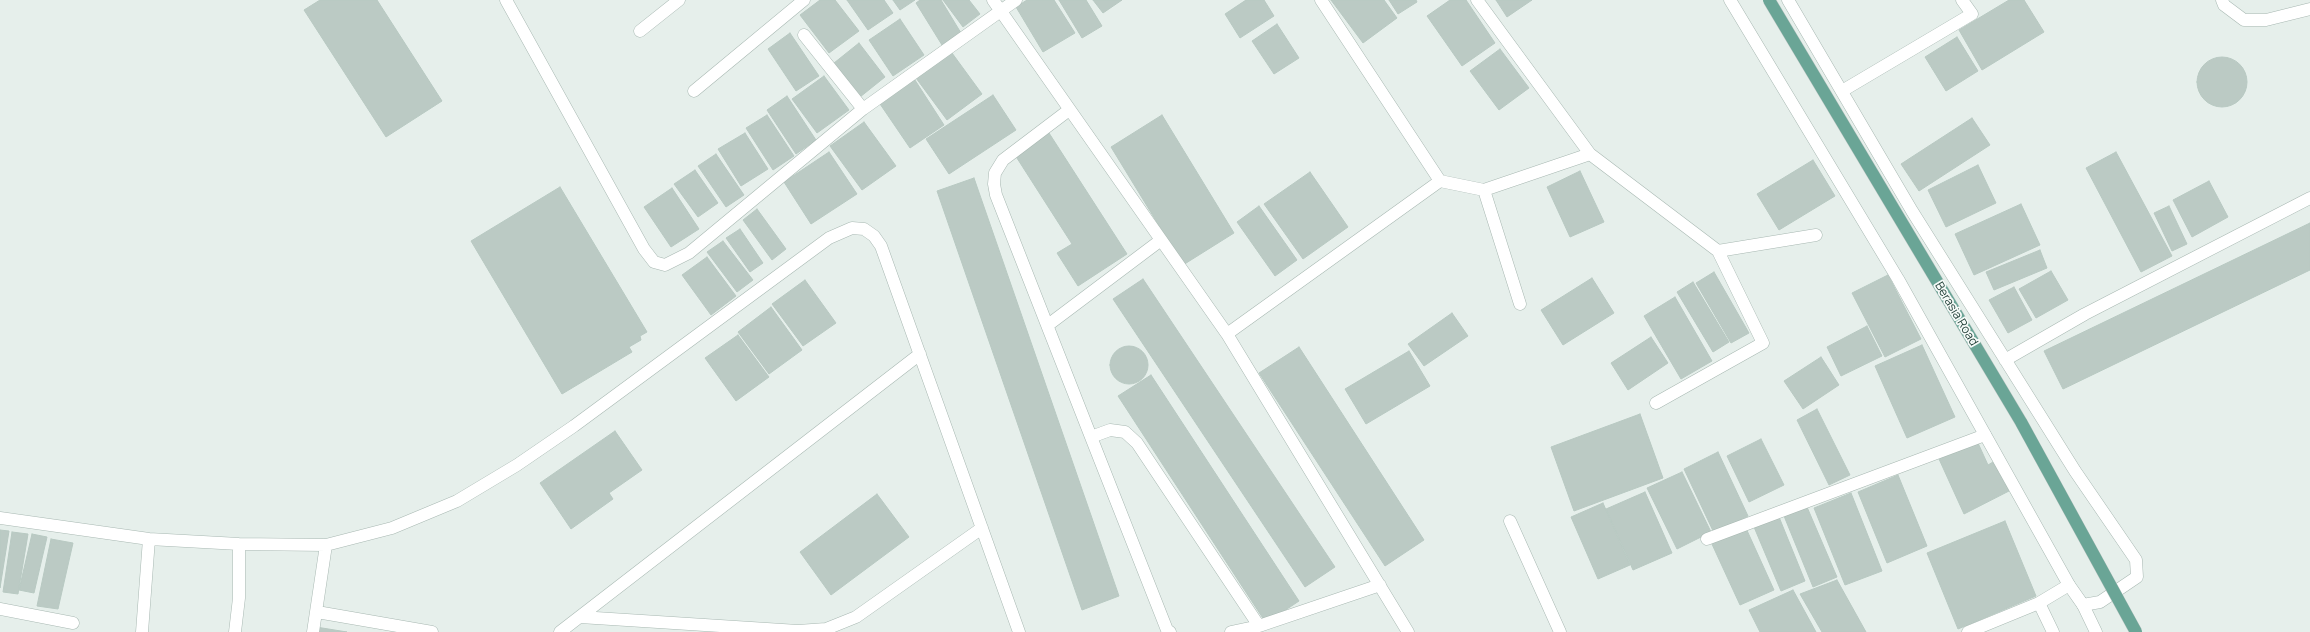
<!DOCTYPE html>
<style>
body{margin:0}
canvas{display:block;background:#e6efeb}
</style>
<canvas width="2310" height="632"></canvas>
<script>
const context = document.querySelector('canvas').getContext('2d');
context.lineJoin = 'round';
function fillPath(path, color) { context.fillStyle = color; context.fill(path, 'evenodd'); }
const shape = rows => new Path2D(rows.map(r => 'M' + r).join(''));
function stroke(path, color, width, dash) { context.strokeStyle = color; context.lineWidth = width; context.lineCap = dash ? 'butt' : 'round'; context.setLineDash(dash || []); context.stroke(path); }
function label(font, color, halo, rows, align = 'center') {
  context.font = font + ' Manrope,sans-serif'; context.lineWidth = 3.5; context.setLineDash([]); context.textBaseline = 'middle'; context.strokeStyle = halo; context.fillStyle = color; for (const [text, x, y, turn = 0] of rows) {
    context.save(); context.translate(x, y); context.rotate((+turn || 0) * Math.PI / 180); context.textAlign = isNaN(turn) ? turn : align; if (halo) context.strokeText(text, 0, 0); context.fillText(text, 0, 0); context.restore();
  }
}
const building = shape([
 [320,0,377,0,442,101,386,137,304,10,320,0],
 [820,0,835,0,859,31,829,53,800,15,820,0],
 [847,0,884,0,893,13,868,30,847,0],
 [893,0,915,0,900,10,893,0],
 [920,0,941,0,961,33,942,45,916,3,920,0],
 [943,0,969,0,980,14,963,27,943,0],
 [1027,0,1054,0,1075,33,1043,52,1016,7,1027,0],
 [1059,0,1086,0,1102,26,1082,38,1059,0],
 [1093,0,1122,0,1103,13,1093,0],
 [1246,0,1264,0,1274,16,1240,38,1225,14,1246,0],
 [1331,0,1384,0,1397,18,1363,43,1331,0],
 [1389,0,1416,0,1417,2,1398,14,1389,0],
 [1450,0,1466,0,1495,43,1462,66,1427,16,1450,0],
 [1496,0,1532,0,1507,17,1496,0],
 [2009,0,2024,0,2044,32,1982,70,1959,30,2009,0],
 [900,19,924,55,893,76,869,40,900,19],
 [1277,24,1299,58,1274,74,1252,41,1277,24],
 [790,33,819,76,796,91,768,49,790,33],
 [1957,37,1978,71,1946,91,1925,57,1957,37],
 [859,43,885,77,860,97,834,63,859,43],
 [1500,49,1529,88,1499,110,1470,71,1500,49],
 [952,53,982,94,947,120,916,78,952,53],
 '2197 82a25 25 0 1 1 50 0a25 25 0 1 1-50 0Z',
 [824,76,849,110,817,133,792,99,824,76],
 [913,77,944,125,910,148,878,101,913,77],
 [993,95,1016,130,949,174,926,139,993,95],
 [787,96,816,140,796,154,767,110,787,96],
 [767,115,794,156,773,170,746,128,767,115],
 [1162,115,1234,233,1183,265,1111,147,1162,115],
 [1972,118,1990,145,1919,191,1901,164,1972,118],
 [864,122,896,166,862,190,830,146,864,122],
 [745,133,768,169,741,186,718,149,745,133],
 [1049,133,1127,254,1078,286,1057,253,1072,244,1015,155,1049,133],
 [829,152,857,194,811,224,784,182,829,152],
 [2116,152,2172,256,2141,272,2086,168,2116,152],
 [716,154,744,195,726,207,698,166,716,154],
 [1813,160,1835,196,1779,230,1757,194,1813,160],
 [1978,165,1996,203,1946,227,1928,190,1978,165],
 [695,170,718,203,698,217,674,184,695,170],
 [1580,171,1604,222,1570,237,1547,187,1580,171],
 [1310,172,1348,227,1303,259,1264,204,1310,172],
 [974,178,1119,596,1082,610,937,191,974,178],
 [2209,181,2228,217,2192,237,2173,200,2209,181],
 [560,187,647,332,640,336,641,340,629,347,632,352,562,394,471,241,560,187],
 [672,188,699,229,671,247,644,207,672,188],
 [2021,204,2040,245,1974,275,1955,234,2021,204],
 [1259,206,1297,260,1275,276,1237,222,1259,206],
 [2169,206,2187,244,2172,251,2154,213,2169,206],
 [757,209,786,249,772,260,743,220,757,209],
 [2310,223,2310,270,2063,389,2044,351,2310,223],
 [740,229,763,263,750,272,726,238,740,229],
 [723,241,753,280,737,292,707,252,723,241],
 [2040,250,2047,268,1994,290,1986,272,2040,250],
 [707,257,736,296,711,315,682,275,707,257],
 [2051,271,2068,300,2036,318,2019,289,2051,271],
 [1714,272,1749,333,1731,343,1696,283,1714,272],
 [1888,275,1921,339,1885,357,1852,293,1888,275],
 [1592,278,1614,313,1563,345,1541,310,1592,278],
 [1143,279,1335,567,1305,587,1113,299,1143,279],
 [805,280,836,323,803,346,772,304,805,280],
 [1693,282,1729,342,1713,352,1677,292,1693,282],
 [2014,287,2032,320,2008,333,1989,300,2014,287],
 [1675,297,1712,361,1681,379,1644,316,1675,297],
 [771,307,802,350,769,374,738,332,771,307],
 [1452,313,1468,336,1424,366,1408,344,1452,313],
 [1867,326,1882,356,1841,376,1827,347,1867,326],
 [738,335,769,377,736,401,705,358,738,335],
 [1651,337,1668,363,1628,390,1611,363,1651,337],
 [1922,345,1955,417,1907,438,1875,366,1922,345],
 '1110 365a19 19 0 1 1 38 0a19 19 0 1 1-38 0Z',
 [1299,347,1424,540,1385,566,1259,373,1299,347],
 [1409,351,1430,386,1366,424,1345,389,1409,351],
 [1821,357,1839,385,1803,409,1784,381,1821,357],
 [1151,375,1299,601,1266,623,1118,396,1151,375],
 [1817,409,1850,475,1829,485,1797,420,1817,409],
 [1640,414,1663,478,1574,511,1551,447,1640,414],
 [615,431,642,470,609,493,613,499,571,529,540,483,615,431],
 [1761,439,1784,485,1749,502,1727,456,1761,439],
 [1978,443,1988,465,1993,462,2009,491,1964,514,1939,459,1978,443],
 [1718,452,1748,516,1714,533,1684,469,1718,452],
 [1682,472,1711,532,1677,549,1647,488,1682,472],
 [1898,475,1927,546,1887,563,1858,492,1898,475],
 [1645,492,1672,553,1633,570,1606,509,1645,492],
 [1851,493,1882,571,1845,585,1814,508,1851,493],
 [877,494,909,537,831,595,800,552,877,494],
 [1603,503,1630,565,1598,579,1571,517,1603,503],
 [1807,507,1837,577,1813,587,1784,516,1807,507],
 [1779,517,1805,581,1781,591,1754,527,1779,517],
 [2005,521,2036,596,1958,629,1927,553,2005,521],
 [1745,526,1774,590,1740,605,1711,542,1745,526],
 [0,530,9,531,0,588,0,530],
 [12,532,28,534,18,594,3,592,12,532],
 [32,534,47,537,34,593,19,590,32,534],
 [51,539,73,543,58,609,37,606,51,539],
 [1837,580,1866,632,1822,632,1800,594,1837,580],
 [1793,590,1816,632,1760,632,1749,610,1793,590],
 [316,627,347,632,315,632,316,627]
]);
const service = shape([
 [1510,521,1560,632]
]);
const minor = shape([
 [506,0,644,249,654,262,665,265,689,253,863,109,1016,0],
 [993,0,1227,334,1408,632],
 [1321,0,1440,181,1484,190,1520,304],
 [1477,0,1590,154,1718,251,1763,343,1656,403],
 [2222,0,2224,5,2244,20,2266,20,2310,9],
 [640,31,679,0],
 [804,35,863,109],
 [694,91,804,0],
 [1842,91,1972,14,1962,0],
 [1069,110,1003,160,995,173,994,184,996,195,1091,437,1167,630,1170,632],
 [1484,190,1590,154],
 [1718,251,1816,235],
 [1048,325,1161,240],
 [1227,334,1440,181],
 [1091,437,1110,430,1125,432,1137,443,1259,626],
 [0,518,149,539,239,544,326,545,392,528,457,501,517,465,574,426,829,238,852,228,864,229,874,236,881,246,1019,632],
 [1707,539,1985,435],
 [2039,603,2053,632],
 [2083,605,2096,632],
 [0,609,73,623],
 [317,612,432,632],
 [580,617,798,631,826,629,856,617,982,528],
 [142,632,149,539],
 [235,632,239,598,239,544],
 [313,632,326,545],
 [560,632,920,354],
 [1231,632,1259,626,1380,585],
 [1968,632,2039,603,2069,585]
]);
const tertiary = shape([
 [1730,0,1898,279,2069,585,2083,605,2100,602,2137,577,2136,560,2075,471,1912,211,1788,0],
 [2005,360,2085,314,2310,198]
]);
const primaryBridge = shape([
 [1769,0,2021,422,2136,632]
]);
const streetNames = [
 ["Berasia Road",1956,314,59]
];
fillPath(building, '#bbcac4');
stroke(building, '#b8c9c2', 1);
stroke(service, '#a8b8b2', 13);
stroke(minor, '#a8b8b2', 13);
stroke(tertiary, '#a8b8b2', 13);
stroke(service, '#fff', 12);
stroke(minor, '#fff', 12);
stroke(tertiary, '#fff', 12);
stroke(primaryBridge, '#c2cac8', 13, []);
stroke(primaryBridge, '#6aa596', 12);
label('12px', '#24423a', '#f7fbf9', streetNames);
</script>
